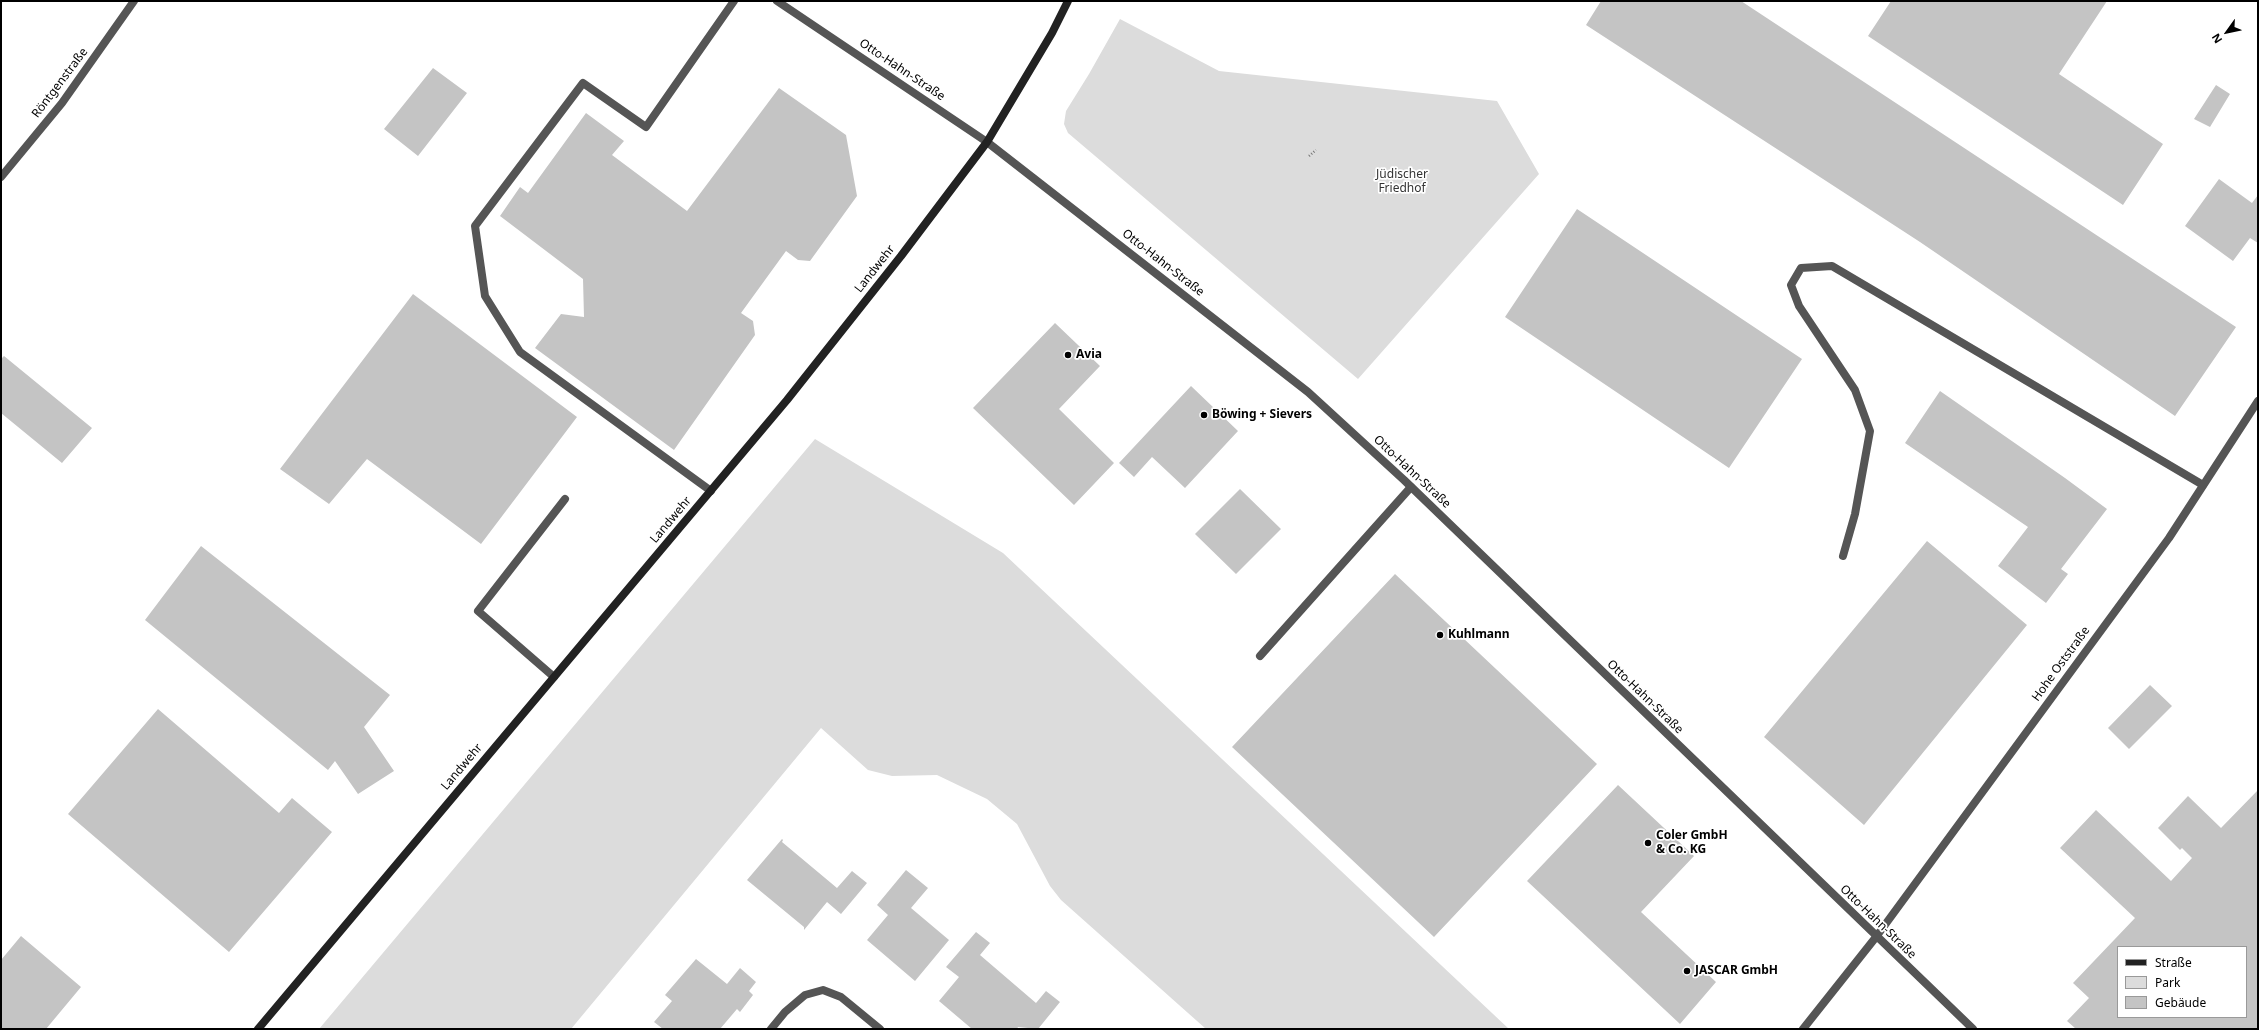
<!DOCTYPE html>
<meta charset="utf-8">
<style>
body{margin:0}
#map{position:relative;width:2259px;height:1030px;overflow:hidden;background:#fff;font-family:"Noto Sans",sans-serif}
canvas{display:block}
.frame{position:absolute;inset:0;border:2px solid #000;pointer-events:none}
.legend{position:absolute;left:2117px;top:946px;width:130px;height:72px;box-sizing:border-box;background:#fff;border:1px solid #999;margin:0;padding:5px 7px;list-style:none;font-size:12px;color:#000}
.legend li{display:flex;align-items:center;gap:8px;height:20px}
.legend b{width:20px;border:1px solid #999}
.north{position:absolute;left:2207px;top:12px;width:40px;height:40px;-webkit-text-stroke:3px #fff;paint-order:stroke;rotate:237deg;font-size:11px;font-weight:700;line-height:16px;text-align:center;color:#000}
.north::after{content:'';display:block;margin:auto;width:14px;height:18px;background:#000;clip-path:polygon(50% 0,100% 100%,50% 72%,0 100%)}
</style>
<div id="map">
<canvas width="2259" height="1030"></canvas>
<div class="frame"></div>
<ul class="legend">
<li><b style="height:5px;background:#222"></b>Straße</li>
<li><b style="height:11px;background:#dcdcdc"></b>Park</li>
<li><b style="height:11px;background:#c4c4c4"></b>Gebäude</li>
</ul>
<div class="north">N</div>
</div>
<script>
const context = document.querySelector('canvas').getContext('2d');
context.lineJoin = 'round';
function fillPath(path, color) { context.fillStyle = color; context.fill(path, 'evenodd'); }
const shape = rows => new Path2D(rows.map(r => 'M' + r).join(''));
function stroke(path, color, width, dash) { context.strokeStyle = color; context.lineWidth = width; context.lineCap = dash ? 'butt' : 'round'; context.setLineDash(dash || []); context.stroke(path); }
function label(font, color, halo, rows, align = 'center') {
  context.font = font + ' "Noto Sans",sans-serif'; context.lineWidth = 3.5; context.setLineDash([]); context.textBaseline = 'middle'; context.strokeStyle = halo; context.fillStyle = color; for (const [text, x, y, turn = 0] of rows) {
    context.save(); context.translate(x, y); context.rotate((+turn || 0) * Math.PI / 180); context.textAlign = isNaN(turn) ? turn : align; if (halo) context.strokeText(text, 0, 0); context.fillText(text, 0, 0); context.restore();
  }
}
const green = shape([
 [1120,19,1219,71,1497,101,1539,174,1358,379,1068,133,1064,124,1066,111,1089,74],
 [815,439,1003,553,1509,1029,1206,1029,1061,900,1050,886,1017,824,987,799,937,775,892,776,868,770,821,728,571,1029,319,1029]
]);
const building = shape([
 [1601,1,1741,1,2236,327,2175,416,1920,242,1586,25],
 [1891,1,2107,1,2059,74,2163,144,2123,205,1868,36],
 [433,68,467,93,418,156,384,129],
 [2216,85,2230,94,2210,127,2194,119],
 [779,88,846,135,857,196,810,261,798,260,786,251,741,313,753,321,755,335,674,450,535,348,561,314,584,317,583,279,500,216,520,187,528,193,586,113,624,141,612,155,687,211],
 [2219,179,2252,203,2258,195,2258,243,2250,238,2233,261,2185,226],
 [1577,209,1802,359,1729,468,1505,317],
 [413,294,577,417,481,544,367,459,329,504,280,469],
 [1055,323,1100,366,1059,409,1114,463,1074,505,973,408],
 [4,356,92,428,62,463,1,413,1,359],
 [1191,386,1238,431,1185,488,1152,457,1134,477,1119,463],
 [1940,391,2065,478,2107,509,2061,569,2068,574,2046,603,1998,566,2028,527,1905,443],
 [1240,489,1281,529,1236,574,1195,534],
 [1927,541,2027,625,1864,825,1764,737],
 [201,546,390,695,364,727,394,771,358,794,335,761,328,770,145,620],
 [1395,574,1597,764,1434,937,1232,747],
 [2150,685,2172,706,2129,749,2108,728],
 [158,709,279,813,292,798,332,832,229,952,68,814],
 [1618,785,1694,856,1641,912,1716,982,1680,1024,1527,881],
 [2258,790,2258,1029,2076,1029,2067,1021,2089,998,2073,983,2135,918,2060,848,2096,810,2171,881,2192,858,2182,848,2180,850,2158,828,2188,796,2221,828],
 [2118,947,2246,947,2246,1017,2118,1017],
 [782,839,783,840,782,842,837,888,852,871,867,883,841,914,827,902,804,930,804,927,747,880],
 [906,870,928,888,911,908,949,940,915,981,867,940,888,915,877,905],
 [976,932,990,943,980,955,1036,1003,1046,991,1060,1002,1038,1029,1018,1027,1017,1029,972,1029,939,1001,959,977,946,967],
 [21,936,81,987,46,1029,1,1029,1,960],
 [696,959,727,984,740,968,756,982,749,991,753,995,740,1012,737,1009,720,1029,663,1029,654,1022,672,1001,665,995]
]);
const path = shape([
 [1309,156,1316,150]
]);
const lane = shape([
 [711,491,520,352,485,296,475,226,583,83,646,127,734,1],
 [1843,556,1855,514,1870,431,1855,390,1799,306,1791,285,1801,268,1832,266,2203,485],
 [1260,656,1411,487],
 [554,677,478,611,565,499]
]);
const street = shape([
 [777,1,987,142,1308,392,1404,480,1973,1029],
 [1,177,62,103,134,1],
 [771,1029,785,1012,805,995,823,990,841,997,880,1029],
 [1803,1029,1876,937,2169,538,2258,401]
]);
const secondary = shape([
 [258,1029,787,400,901,256,987,142,1052,33,1068,1]
]);
const markers = [
 [1068,355,4,"#000"],
 [1204,415,4,"#000"],
 [1440,635,4,"#000"],
 [1648,843,4,"#000"],
 [1687,971,4,"#000"]
];
const streetNames = [
 ["Otto-Hahn-Straße",902,70,34],
 ["Röntgenstraße",60,83,-53],
 ["Otto-Hahn-Straße",1163,263,38],
 ["Landwehr",875,269,-52],
 ["Otto-Hahn-Straße",1412,472,43],
 ["Landwehr",671,520,-50],
 ["Hohe Oststraße",2061,664,-54],
 ["Otto-Hahn-Straße",1645,697,44],
 ["Landwehr",462,767,-50],
 ["Otto-Hahn-Straße",1878,922,44]
];
const parkNames = [
 ["Jüdischer",1402,175],
 ["Friedhof",1402,189]
];
const poiNames = [
 ["Avia",1076,355],
 ["Böwing + Sievers",1212,415],
 ["Kuhlmann",1448,635],
 ["Coler GmbH",1656,836],
 ["& Co. KG",1656,850],
 ["JASCAR GmbH",1695,971]
];
fillPath(green, '#dcdcdc');
fillPath(building, '#c4c4c4');
stroke(path, '#777', 2.5, [1, 2]);
stroke(lane, '#555', 8);
stroke(street, '#555', 8);
stroke(secondary, '#222', 8);
for (const [x, y, r, color] of markers) { const dot = new Path2D(); dot.arc(x, y, r, 0, 2 * Math.PI); context.fillStyle = color; context.fill(dot); stroke(dot, '#fff', 1.5); }
label('12px', '#000', '#fff', streetNames);
label('12px', '#333', '#fff', parkNames);
label('bold 12px', '#000', '#fff', poiNames, 'left');
</script>
